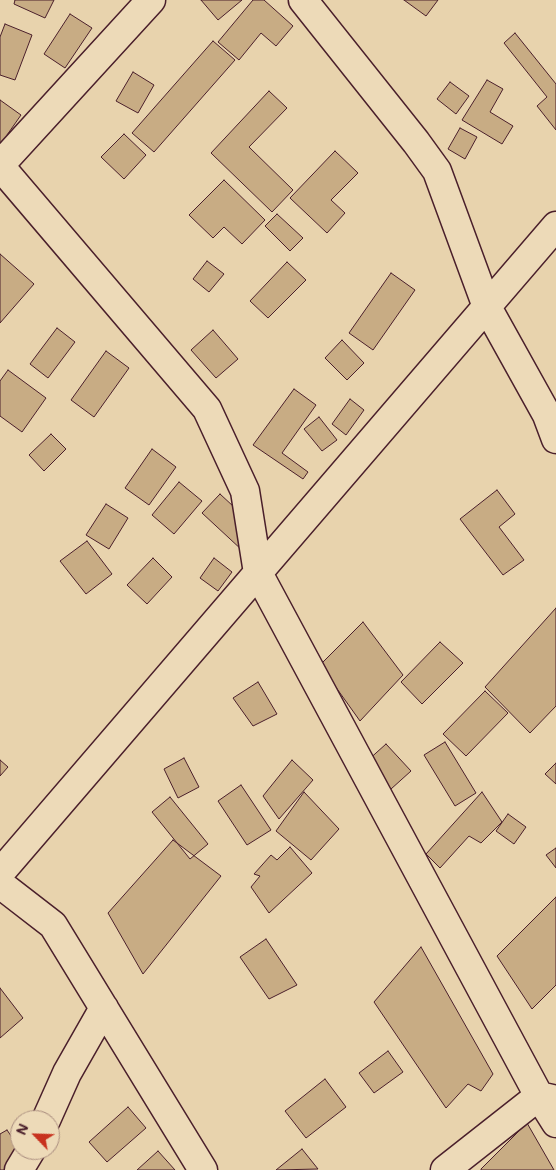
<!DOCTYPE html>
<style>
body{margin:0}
#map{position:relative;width:556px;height:1170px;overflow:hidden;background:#e8d3ad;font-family:Mali,sans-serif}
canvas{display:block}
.north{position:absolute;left:10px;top:1110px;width:50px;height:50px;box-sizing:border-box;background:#eddab8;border:1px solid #ac8f80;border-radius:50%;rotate:294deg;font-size:14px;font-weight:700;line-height:20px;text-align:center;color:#4a1f2b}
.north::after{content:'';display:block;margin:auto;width:18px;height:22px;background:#c8321e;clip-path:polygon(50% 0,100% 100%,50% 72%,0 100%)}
</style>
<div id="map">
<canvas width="556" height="1170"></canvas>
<div class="north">N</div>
</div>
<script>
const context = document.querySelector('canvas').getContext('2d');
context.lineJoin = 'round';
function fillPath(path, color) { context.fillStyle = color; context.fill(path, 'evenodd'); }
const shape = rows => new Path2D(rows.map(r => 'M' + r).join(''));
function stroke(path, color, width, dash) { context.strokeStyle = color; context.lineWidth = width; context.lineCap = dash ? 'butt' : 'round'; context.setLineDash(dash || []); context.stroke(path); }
const building = shape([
 [15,0,54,0,45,18,14,4,15,0],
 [201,0,242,0,218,20,201,0],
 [253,0,264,0,293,26,276,46,261,33,239,60,218,42,253,0],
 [404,0,438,0,426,16,404,0],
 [70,14,92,28,65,68,44,54,70,14],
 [5,24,32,35,15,80,0,75,0,37,5,24],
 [515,33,556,84,556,130,537,106,547,97,504,43,515,33],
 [213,41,235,60,154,152,132,133,213,41],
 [133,72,154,85,138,113,116,101,133,72],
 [487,80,503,89,490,112,513,126,502,144,462,120,487,80],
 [450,82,469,96,456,114,437,99,450,82],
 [269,91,287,108,249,147,293,190,272,212,211,153,269,91],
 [0,100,21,115,7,135,18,142,0,161,0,100],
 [460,128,477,137,465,159,448,149,460,128],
 [124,134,146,155,124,179,101,157,124,134],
 [335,151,358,173,331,200,345,213,327,233,290,198,335,151],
 [224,180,265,220,242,244,224,227,213,238,189,215,224,180],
 [277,214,303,238,290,251,265,226,277,214],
 [0,254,34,284,0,323,0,254],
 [207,261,224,274,209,292,193,279,207,261],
 [287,262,306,280,268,318,250,301,287,262],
 [391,273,415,290,373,350,349,333,391,273],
 [57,328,75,342,48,378,30,364,57,328],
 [213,330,238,359,216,378,191,350,213,330],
 [342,340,364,363,347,380,325,358,342,340],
 [106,351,129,368,94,417,71,400,106,351],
 [8,370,46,398,22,432,0,416,0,381,8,370],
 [294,389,316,405,282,453,308,472,303,479,253,445,294,389],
 [350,399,364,410,346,435,332,424,350,399],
 [319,417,337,440,322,451,304,429,319,417],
 [51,434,66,449,44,471,29,455,51,434],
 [152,449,176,467,149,505,125,488,152,449],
 [179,482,202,501,174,534,152,515,179,482],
 [497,490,515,514,499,527,524,560,503,575,460,519,497,490],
 [220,494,261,532,243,551,202,513,220,494],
 [106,504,128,518,109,549,86,535,106,504],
 [87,541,112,574,86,594,60,561,87,541],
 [153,558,172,577,147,604,127,585,153,558],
 [214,558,232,572,218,591,200,578,214,558],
 [556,608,556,706,530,733,485,687,556,608],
 [363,622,403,675,360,721,320,665,363,622],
 [440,642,463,663,422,704,401,682,440,642],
 [258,682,277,714,253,726,233,698,258,682],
 [485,691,508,713,466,756,443,734,485,691],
 [445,742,476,793,455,806,424,755,445,742],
 [386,744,411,771,391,789,366,762,386,744],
 [184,758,199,787,178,798,164,769,184,758],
 [0,760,8,767,0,776,0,760],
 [292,760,313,780,279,819,263,796,292,760],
 [556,763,556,784,545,774,556,763],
 [241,785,271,830,247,845,218,801,241,785],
 [304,792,339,829,311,860,276,831,304,792],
 [482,792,502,822,481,843,469,836,440,868,426,854,482,792],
 [170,797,208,844,190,859,152,812,170,797],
 [508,814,526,827,514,844,496,831,508,814],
 [173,840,221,876,143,974,108,913,173,840],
 [290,847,312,873,269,913,251,887,260,876,254,874,271,855,277,860,290,847],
 [556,848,556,868,546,855,556,848],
 [556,897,556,985,532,1009,497,956,556,897],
 [266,939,297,985,269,999,240,957,266,939],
 [421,947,493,1074,481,1091,468,1084,446,1108,374,1002,421,947],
 [0,988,23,1018,0,1038,0,988],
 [388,1051,403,1072,374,1093,359,1073,388,1051],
 [325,1079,346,1107,306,1138,285,1111,325,1079],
 [128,1107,146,1128,107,1162,89,1142,128,1107],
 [527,1123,554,1170,481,1170,481,1169,527,1123],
 [7,1130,20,1149,34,1170,0,1170,0,1134,7,1130],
 [302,1149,318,1169,276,1170,302,1149],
 [158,1151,175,1170,137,1170,158,1151]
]);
const minor = shape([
 [303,0,416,142,437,171,487,307,547,415,556,439],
 [0,165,151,0],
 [0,166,207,409,245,491,258,573,539,1096,556,1123],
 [0,873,556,226],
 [0,884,53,925,203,1170],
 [46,1120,67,1073,104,1008],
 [19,1170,31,1150],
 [445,1170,539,1096,556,1100]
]);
fillPath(building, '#c8ac84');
stroke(building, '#4a1f2b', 1);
stroke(minor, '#4a1f2b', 31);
stroke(minor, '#eddab8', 28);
</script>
